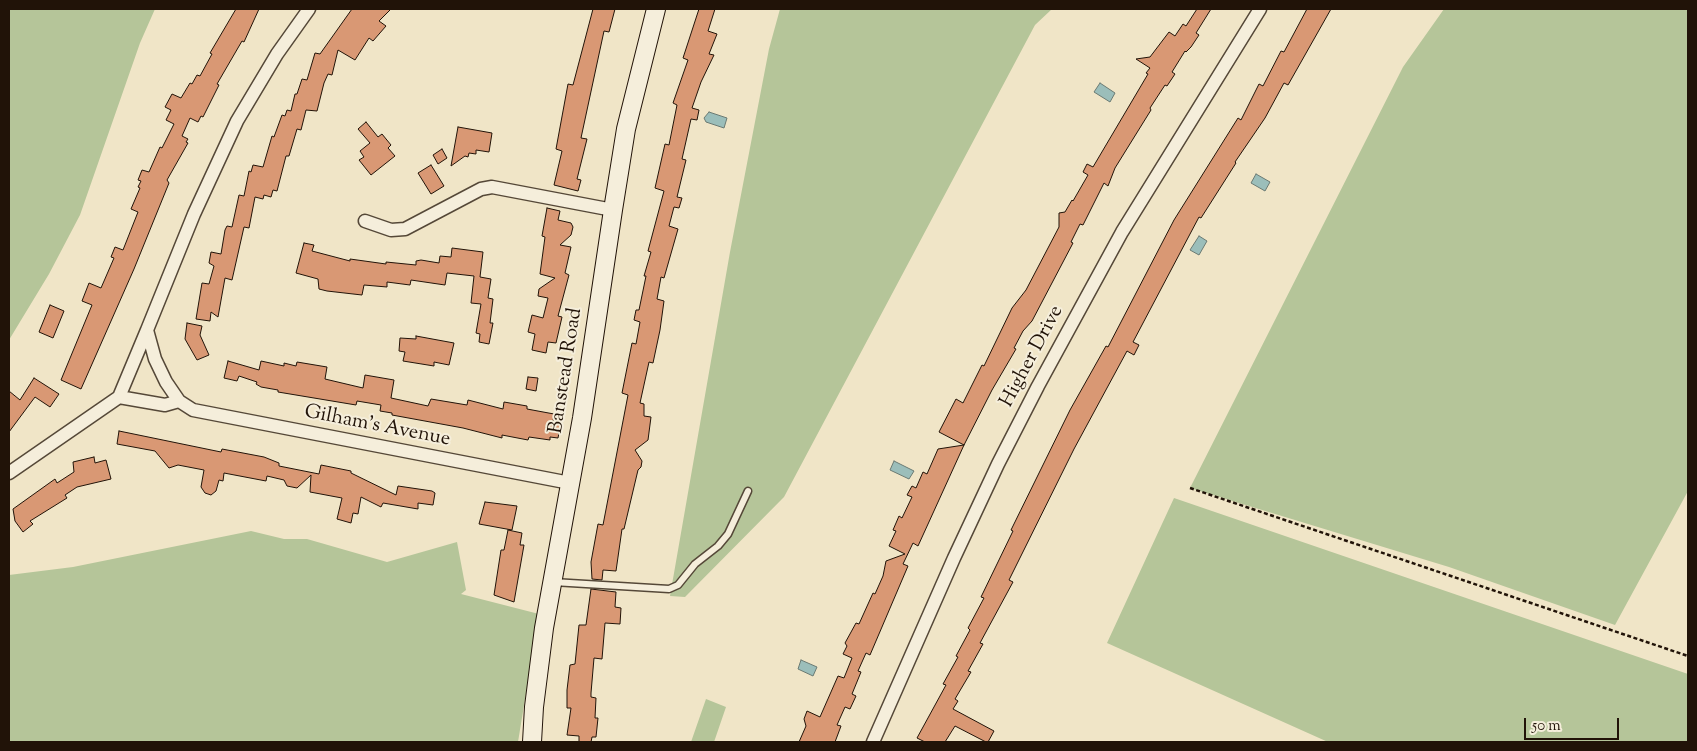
<!DOCTYPE html>
<style>
body{margin:0}
#map{position:relative;width:1697px;height:751px;overflow:hidden;background:#f0e5c7;font-family:"Sorts Mill Goudy",serif}
canvas{display:block}
.frame{position:absolute;inset:0;border:10px solid #211308;pointer-events:none}
.scale{position:absolute;left:1524px;top:718px;width:95px;height:22px;box-sizing:border-box;border:2px solid #211308;border-top:0;padding-left:6px;font-size:15px;line-height:18px;white-space:nowrap;color:#211308;-webkit-text-stroke:4px #f5eedb;paint-order:stroke}
</style>
<div id="map">
<canvas width="1697" height="751"></canvas>
<div class="frame"></div>
<div class="scale">50 m</div>
</div>
<script>
const context = document.querySelector('canvas').getContext('2d');
context.lineJoin = 'round';
function fillPath(path, color) { context.fillStyle = color; context.fill(path, 'evenodd'); }
const shape = rows => new Path2D(rows.map(r => 'M' + r).join(''));
function stroke(path, color, width, dash) { context.strokeStyle = color; context.lineWidth = width; context.lineCap = dash ? 'butt' : 'round'; context.setLineDash(dash || []); context.stroke(path); }
function label(font, color, halo, rows, align = 'center') {
  context.font = font + ' "Sorts Mill Goudy",serif'; context.lineWidth = 4; context.setLineDash([]); context.textBaseline = 'middle'; context.strokeStyle = halo; context.fillStyle = color; for (const [text, x, y, turn = 0] of rows) {
    context.save(); context.translate(x, y); context.rotate((+turn || 0) * Math.PI / 180); context.textAlign = isNaN(turn) ? turn : align; if (halo) context.strokeText(text, 0, 0); context.fillText(text, 0, 0); context.restore();
  }
}
const green = shape([
 [9,9,155,9,140,43,80,215,49,274,9,340],
 [780,9,1052,9,1035,25,784,497,685,597,670,596,730,252,769,49],
 [1444,9,1688,9,1688,491,1615,625,1449,567,1190,488,1403,67],
 [1174,498,1688,674,1688,742,1328,742,1107,643],
 [251,531,284,539,307,539,387,562,457,542,466,590,461,594,539,614,518,742,9,742,9,575,73,567],
 [706,699,726,707,714,742,691,742]
]);
const water = shape([
 [1100,83,1115,93,1110,102,1094,92,1100,83],
 [709,112,727,118,724,128,706,122,704,118,709,112],
 [1256,174,1270,182,1265,191,1251,183,1256,174],
 [1199,236,1207,241,1199,255,1190,250,1199,236],
 [894,461,914,471,909,479,890,470,894,461],
 [801,660,817,667,813,676,798,669,801,660]
]);
const building = shape([
 [236,9,259,9,244,42,242,41,217,84,219,85,203,117,201,116,198,122,190,118,182,136,188,139,186,142,188,143,167,180,169,183,134,269,81,389,61,380,92,305,82,301,89,283,101,288,114,258,111,257,115,247,123,250,138,212,131,209,140,188,138,187,141,181,138,180,142,170,149,172,160,147,162,148,174,124,166,120,171,110,165,107,172,94,181,98,190,83,192,84,197,75,200,76,212,54,210,53,236,9],
 [352,9,391,9,379,21,386,26,373,41,369,38,355,60,338,50,332,75,328,74,324,83,317,111,306,110,301,130,297,129,289,156,286,156,277,191,273,190,271,197,264,195,263,199,255,197,249,228,244,227,232,280,225,278,218,317,211,312,210,321,196,319,202,283,209,284,214,266,209,263,211,252,221,254,225,230,227,226,232,227,239,195,244,196,249,171,251,172,253,165,263,167,272,136,274,137,282,115,285,116,287,110,291,111,295,94,297,94,302,79,307,80,315,53,320,54,352,9],
 [593,9,615,9,609,32,604,31,581,138,587,139,577,179,581,180,578,191,554,185,562,151,556,149,568,84,573,85,593,9],
 [699,9,715,9,708,31,717,34,709,54,714,55,701,82,692,108,699,110,697,120,691,119,682,159,686,160,677,197,682,198,679,208,674,207,669,226,678,229,664,278,661,277,657,299,664,301,660,330,653,363,649,362,640,403,644,404,644,416,651,417,648,440,635,450,642,461,641,467,638,470,624,529,622,529,616,571,603,570,602,580,592,579,591,562,598,524,603,525,628,395,622,393,632,343,636,344,640,322,634,320,636,310,639,310,646,276,644,276,651,252,648,251,664,191,655,188,665,144,669,145,677,105,673,103,688,60,683,58,699,9],
 [1197,9,1211,9,1196,33,1199,35,1191,47,1186,52,1185,51,1172,72,1175,74,1167,86,1165,85,1150,108,1151,110,1115,168,1108,186,1104,183,1083,225,1080,224,1071,242,1073,243,1032,321,1023,331,1014,348,1016,349,992,390,964,445,939,432,956,399,963,403,982,365,984,366,1012,308,1026,290,1059,227,1059,213,1065,212,1072,200,1073,201,1088,175,1083,172,1087,164,1093,167,1148,74,1146,73,1150,68,1136,59,1150,57,1169,32,1175,36,1183,24,1186,26,1197,9],
 [1307,9,1331,9,1288,85,1284,83,1265,118,1235,162,1236,163,1201,218,1199,217,1133,342,1139,345,1134,355,1127,351,1074,449,1009,580,1013,582,980,643,983,644,968,671,971,672,955,699,958,701,953,709,994,731,988,742,986,742,955,726,945,742,925,742,917,738,946,685,943,684,958,657,956,656,970,630,968,628,984,598,981,597,1013,531,1011,530,1070,410,1106,346,1108,347,1174,220,1238,118,1241,120,1259,84,1263,86,1281,51,1284,52,1307,9],
 [366,122,378,137,382,134,391,145,388,148,395,156,371,175,359,160,364,157,360,151,370,143,358,129,366,122],
 [458,127,492,133,489,152,476,150,476,154,469,153,468,157,465,156,451,166,458,127],
 [442,149,447,158,438,164,433,155,442,149],
 [431,165,444,186,431,194,418,173,431,165],
 [547,208,560,211,558,220,571,223,573,227,571,235,560,245,571,247,565,273,569,275,558,316,562,317,556,343,548,342,546,353,532,350,535,334,528,332,532,315,543,318,548,298,538,296,539,289,555,278,540,274,545,237,542,236,547,208],
 [304,243,314,245,312,251,350,261,350,259,386,264,386,262,416,265,416,261,421,260,439,263,440,256,451,257,452,248,483,252,480,277,491,279,488,298,493,299,490,323,493,323,489,344,479,342,480,334,476,333,481,304,471,303,474,276,447,273,445,285,411,280,410,285,387,282,387,287,364,285,362,295,327,291,319,289,318,279,296,273,304,243],
 [50,305,64,311,53,338,39,332,50,305],
 [187,323,202,326,200,335,209,355,197,360,185,339,187,323],
 [416,336,454,343,449,365,434,362,434,366,403,361,405,352,399,351,400,338,416,339,416,336],
 [228,361,259,370,261,361,284,366,284,363,296,366,297,362,327,367,325,379,363,388,365,375,394,380,391,398,428,406,431,399,467,405,468,400,503,409,504,402,527,406,527,409,554,414,553,421,561,422,558,438,550,437,550,440,529,437,528,440,502,435,502,438,463,428,392,415,392,413,380,411,381,405,357,401,356,405,278,392,278,390,261,387,256,384,257,382,239,376,237,381,224,378,228,361],
 [528,377,538,378,536,391,526,389,528,377],
 [34,378,59,394,50,407,35,397,9,432,9,391,20,400,34,378],
 [119,431,221,452,222,449,264,457,279,463,279,466,319,474,321,465,351,471,351,473,396,495,398,486,432,491,435,493,433,505,418,503,418,509,383,503,381,507,361,497,358,514,353,513,351,523,337,519,342,498,310,492,311,475,297,488,287,486,284,480,267,476,266,481,224,473,223,481,219,480,216,491,211,495,205,493,201,487,204,470,178,465,169,468,155,451,117,444,119,431],
 [964,445,918,546,913,543,903,564,908,566,870,655,866,653,858,671,861,672,852,694,856,696,850,709,845,707,837,725,841,726,835,742,799,742,806,726,804,719,807,711,820,717,838,676,844,678,852,658,843,654,847,646,845,643,856,623,859,624,873,593,875,594,883,576,886,561,905,554,889,546,896,531,893,530,899,516,902,518,912,497,907,495,912,486,916,488,923,472,927,474,938,449,964,445],
 [94,457,95,463,106,460,111,479,77,487,65,495,67,498,30,521,33,524,23,532,15,521,13,509,55,479,57,483,74,472,73,462,94,457],
 [485,502,517,506,512,530,479,524,485,502],
 [508,530,522,533,520,545,524,545,514,602,494,595,501,550,504,550,508,530],
 [591,589,616,592,615,607,621,608,620,624,605,623,602,659,594,658,591,693,591,697,596,698,595,718,598,718,596,737,592,737,591,742,579,742,579,736,567,735,571,708,567,708,567,690,570,665,575,664,579,625,586,625,591,589]
]);
const path = shape([
 [1190,488,1688,656]
]);
const lane = shape([
 [553,582,669,589,678,585,695,564,718,546,728,534,748,491]
]);
const street = shape([
 [309,9,277,54,237,121,194,214,147,330,155,359,166,382,179,401,193,410,570,483],
 [365,221,391,230,405,229,481,189,492,187,613,210],
 [119,397,165,405,179,401],
 [9,473,119,397,147,330],
 [873,742,954,558,998,464,1038,386,1122,232,1260,9]
]);
const secondary = shape([
 [532,742,534,707,544,628,582,418,613,210,626,129,656,9]
]);
const streetNames = [
 ["Higher Drive",1033,357,-62],
 ["Banstead Road",567,371,-81],
 ["Gilham's Avenue",377,427,11]
];
fillPath(green, '#b5c599');
fillPath(water, '#9bbeba');
stroke(water, '#6a7a73', 1);
fillPath(building, '#d99874');
stroke(building, '#211308', 1);
stroke(lane, '#554838', 9);
stroke(street, '#554838', 15);
stroke(secondary, '#211308', 20);
stroke(path, '#211308', 2.5, [4, 2.5]);
stroke(lane, '#f5eedb', 6);
stroke(street, '#f5eedb', 12);
stroke(secondary, '#f5eedb', 18);
label('20px', '#211308', '#f5eedb', streetNames);
</script>
